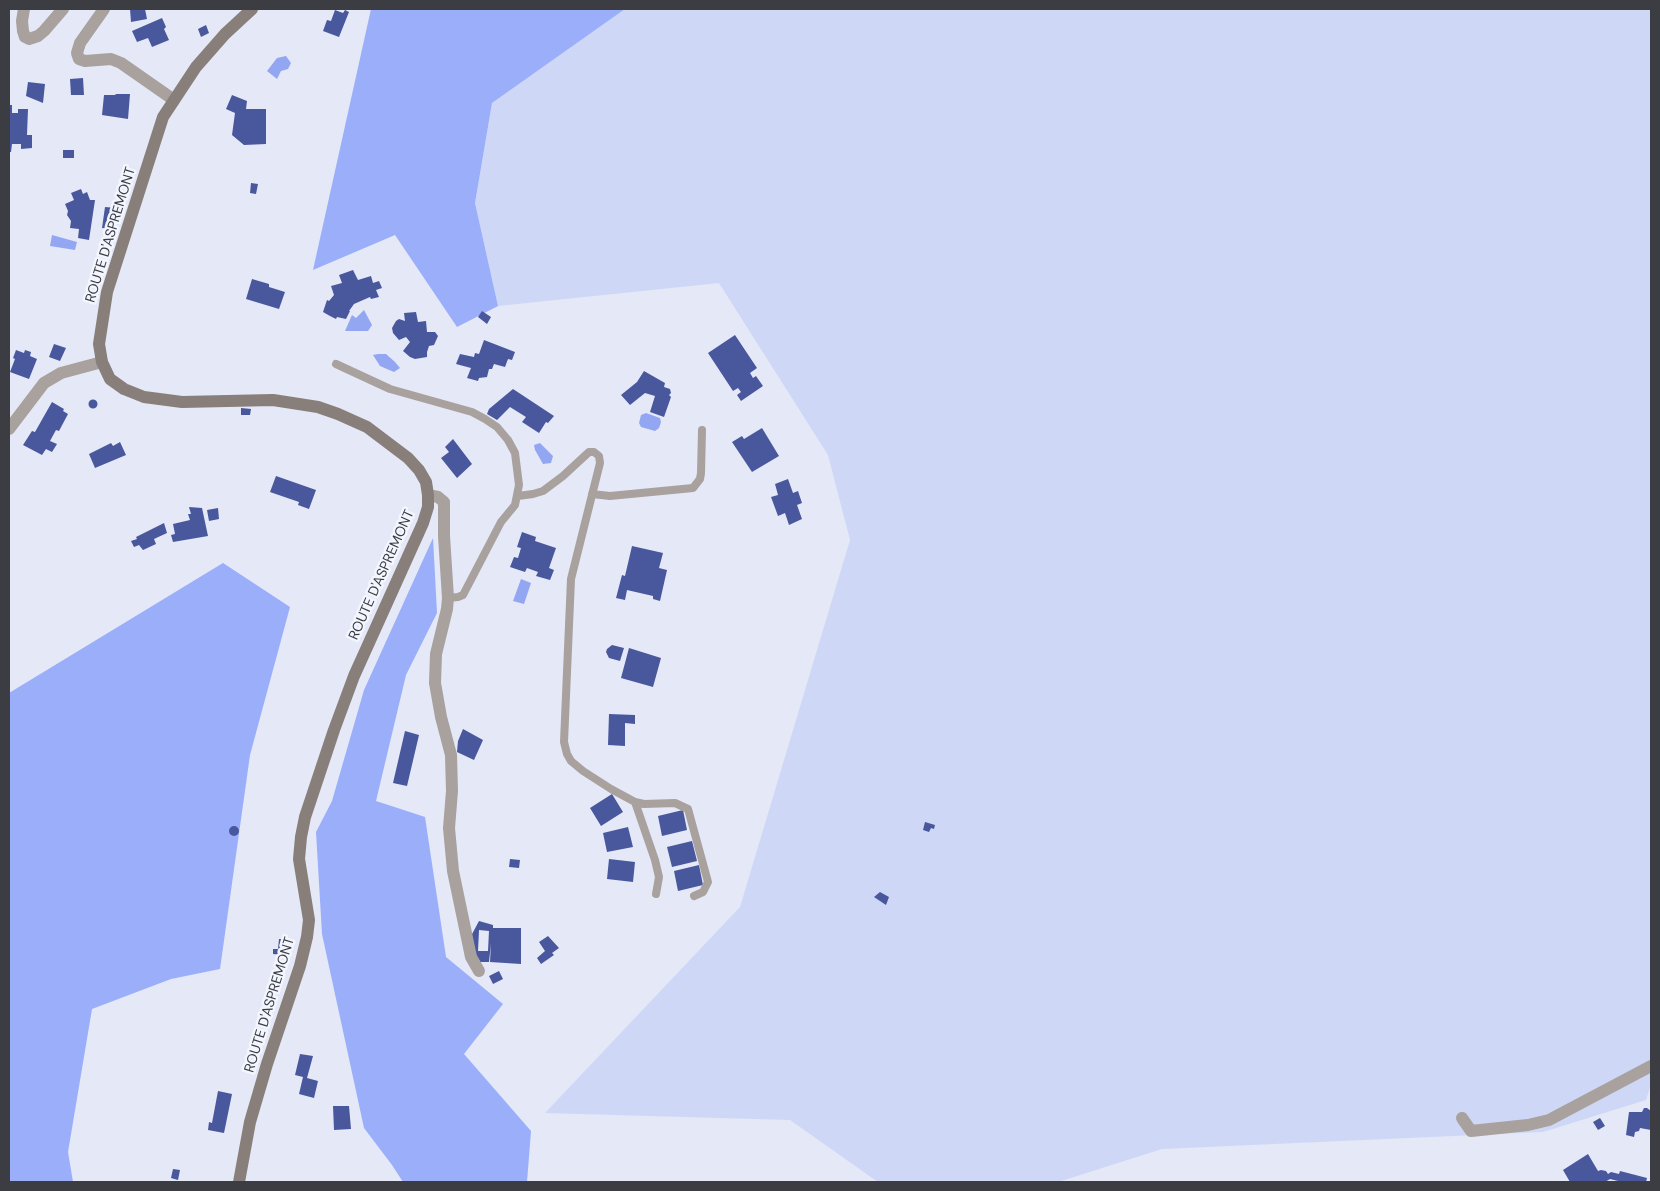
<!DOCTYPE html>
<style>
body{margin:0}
#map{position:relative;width:1660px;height:1191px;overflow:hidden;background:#e4e8f7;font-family:"DM Sans",sans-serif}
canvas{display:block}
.frame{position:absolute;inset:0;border:10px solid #3b3d42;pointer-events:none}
</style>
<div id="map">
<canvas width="1660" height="1191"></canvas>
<div class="frame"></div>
</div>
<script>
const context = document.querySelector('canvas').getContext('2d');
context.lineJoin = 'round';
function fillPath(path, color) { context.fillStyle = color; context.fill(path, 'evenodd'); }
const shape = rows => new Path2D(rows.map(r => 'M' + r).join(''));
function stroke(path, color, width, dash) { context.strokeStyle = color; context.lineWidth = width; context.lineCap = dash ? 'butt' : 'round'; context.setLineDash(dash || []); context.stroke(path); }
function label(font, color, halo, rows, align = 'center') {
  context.font = font + ' "DM Sans",sans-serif'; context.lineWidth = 5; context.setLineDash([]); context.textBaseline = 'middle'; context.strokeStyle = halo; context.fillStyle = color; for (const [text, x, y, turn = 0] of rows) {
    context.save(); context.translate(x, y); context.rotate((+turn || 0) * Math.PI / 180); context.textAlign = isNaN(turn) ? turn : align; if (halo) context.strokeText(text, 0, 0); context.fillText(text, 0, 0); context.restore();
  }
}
const green = shape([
 [625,9,1651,9,1651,1084,1646,1100,1543,1132,1162,1149,1058,1182,878,1182,790,1120,545,1113,740,907,850,540,828,455,719,283,498,306,475,203,492,103]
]);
const forest = shape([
 [371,9,625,9,492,103,475,203,498,306,457,327,395,235,313,270],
 [433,538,437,613,406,675,376,801,425,817,446,957,503,1004,464,1054,531,1131,527,1182,403,1182,392,1165,364,1128,322,934,316,832,332,801,364,690],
 [223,563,290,607,250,755,220,969,171,979,92,1009,68,1152,73,1182,9,1182,9,693]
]);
const water = shape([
 [286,56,291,63,288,69,281,71,277,79,267,71,277,58],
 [52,235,77,242,75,250,50,246],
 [364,310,372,325,368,331,345,331,352,315,356,318],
 [378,354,386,354,395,362,400,368,394,372,380,366,373,355],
 [646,413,660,418,661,422,659,428,655,431,641,427,639,423,641,415],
 [540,443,553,456,551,463,543,464,535,450,534,445],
 [521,579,531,583,524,604,513,601]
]);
const building = shape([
 [130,9,145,9,147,19,131,22],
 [335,10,343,13,345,10,349,12,339,37,323,31,327,20,331,21],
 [162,18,166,27,164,29,169,40,152,47,148,38,137,42,132,31],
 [206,25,209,33,201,37,198,29],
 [83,78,84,95,71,95,70,79],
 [28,82,45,84,43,103,26,96],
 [116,94,130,94,128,119,102,115,104,95,115,95],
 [232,95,247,101,246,109,266,109,266,144,244,145,232,135,235,113,226,109],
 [9,105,12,105,12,113,18,113,18,109,28,109,27,135,32,135,32,148,21,149,21,144,12,144,11,152,9,152],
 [63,150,74,150,74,158,63,158],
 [251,183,258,184,256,194,250,193],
 [81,189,83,194,87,192,90,200,95,200,89,240,78,238,79,229,70,228,71,221,67,215,68,211,65,204,74,200,71,193],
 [105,207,117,208,114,229,102,228],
 [353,270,358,280,371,276,373,283,379,281,382,288,376,290,379,297,371,299,370,297,354,304,349,311,350,311,346,319,337,317,336,319,330,316,323,312,327,300,329,301,334,295,331,286,342,283,339,275],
 [252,279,269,284,269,287,285,292,279,309,246,299],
 [482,311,491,317,487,324,478,317],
 [416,312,418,322,426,321,427,332,435,332,438,336,434,345,429,346,427,352,427,357,415,359,410,357,403,351,410,342,406,337,399,340,393,333,392,328,396,321,399,319,405,321,404,313],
 [735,335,757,368,750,373,753,378,756,376,763,386,741,401,737,395,741,392,738,388,733,391,708,353],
 [484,340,515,352,512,360,508,359,505,367,494,364,492,369,489,369,487,377,479,378,478,381,467,378,471,368,456,364,460,354,474,357,475,353,479,354],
 [54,344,66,348,60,361,49,357],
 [16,350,24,353,25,350,31,352,30,356,37,359,29,379,10,372,15,359,13,358],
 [644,371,665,383,664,387,670,389,671,393,669,395,671,397,664,417,650,412,655,396,645,393,630,405,621,395,637,382],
 [513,389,554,416,548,423,546,422,539,433,522,422,526,417,510,407,497,420,487,414,489,409],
 '88.5 404a4.5 4.5 0 1 1 9 0a4.5 4.5 0 1 1-9 0Z',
 [52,402,64,409,63,411,68,414,59,431,56,430,50,441,57,444,52,452,46,449,42,455,23,445,32,431,35,432],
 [241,408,251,409,250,415,241,415],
 [762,428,779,456,752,472,732,442,742,436,744,439],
 [453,439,472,464,457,478,441,458,449,452,445,447],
 [120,442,126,455,95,468,89,454,111,443,113,446],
 [276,476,316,490,309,509,298,505,299,502,270,492],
 [788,479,793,493,798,491,802,503,797,505,802,519,789,525,785,513,778,516,771,497,778,495,775,484],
 [189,507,202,508,208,536,173,542,171,535,175,534,173,524,190,520,188,514,191,514],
 [218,508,219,519,209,521,207,510],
 [164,523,167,533,154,539,156,544,143,550,139,545,134,547,131,541,137,539,136,537],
 [522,532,536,537,535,541,556,548,549,568,554,570,550,580,536,576,538,572,527,568,525,572,510,567,514,557,518,558,521,548,517,547],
 [632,546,663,553,659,568,667,570,660,601,653,599,653,596,627,590,625,600,616,598,622,575,625,576],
 [612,645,624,648,620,661,609,658,606,652,607,649],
 [629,648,661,658,653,687,621,678],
 [609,714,635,715,635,724,625,723,625,746,608,745],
 [463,729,483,740,474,760,457,752,458,741],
 [405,731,419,735,407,786,393,783],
 [612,794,623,812,601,826,590,808],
 [683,810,687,830,662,836,658,816],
 [925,822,935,825,934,829,931,828,929,832,923,830],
 '229 831a5 5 0 1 1 10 0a5 5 0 1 1-10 0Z',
 [628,827,633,847,607,852,603,833],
 [692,841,697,861,672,867,667,847],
 [510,859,520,860,519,868,509,867],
 [609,859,635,862,633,882,607,879],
 [699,865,703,885,678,891,674,871],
 [880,892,889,897,886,905,874,897],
 [479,921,493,925,493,928,521,928,521,964,490,962,491,943,489,962,478,962,471,936],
 [479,930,489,931,488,951,478,951],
 [548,936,559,948,552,953,554,955,541,964,537,958,545,951,539,942],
 [279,939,285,939,284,955,273,954,273,949,278,949],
 [499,971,503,979,493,984,489,976],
 [300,1054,313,1056,307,1078,318,1081,314,1098,299,1094,303,1077,295,1075],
 [218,1091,232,1094,224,1133,208,1130,209,1122,212,1123],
 [333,1106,349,1106,351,1129,334,1130],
 [1644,1108,1647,1108,1651,1111,1651,1130,1640,1128,1639,1131,1635,1132,1634,1137,1626,1135,1629,1112,1642,1112],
 [1600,1118,1605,1126,1598,1130,1593,1122],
 [1588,1154,1598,1171,1601,1170,1606,1171,1608,1174,1611,1172,1619,1174,1620,1171,1647,1178,1646,1182,1617,1182,1618,1181,1610,1179,1605,1182,1570,1182,1563,1170],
 [173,1169,180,1170,178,1180,171,1178]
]);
const lane = shape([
 [336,364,390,389,472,412,485,419,497,427,508,440,515,453,519,485,515,505,501,522,463,595,458,597,448,598],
 [592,494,610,496,693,488,700,479,701,473,702,430],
 [518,496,533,494,543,491,563,476,589,452,594,452,599,456,600,463,571,579,564,742,567,754,571,761,583,771,611,789,635,802,655,860,659,877,656,894],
 [635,802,644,804,675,803,688,809,708,882,703,892,694,896]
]);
const street = shape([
 [24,9,22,21,23,31,25,37,29,39,38,36,44,31,63,9],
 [104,9,80,43,77,53,79,59,85,61,111,59,121,63,174,100],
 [9,429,44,383,61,373,102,362],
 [428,495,438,497,444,502,444,536,448,598,447,609,436,654,435,683,441,717,451,755,452,791,449,828,453,871,471,957,479,971],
 [1462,1118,1471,1131,1528,1125,1549,1120,1651,1066]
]);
const secondary = shape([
 [239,1182,250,1122,267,1064,300,966,307,937,309,920,299,859,301,837,305,817,334,730,354,676,423,523,428,507,428,495,426,482,419,470,408,458,367,427,338,414,318,407,273,400,182,402,144,397,124,389,110,379,102,362,99,344,107,292,163,117,196,67,225,34,252,9]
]);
const streetNames = [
 ["ROUTE D'ASPREMONT",111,235,-73],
 ["ROUTE D'ASPREMONT",382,575,-66],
 ["ROUTE D'ASPREMONT",270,1005,-73]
];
fillPath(green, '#ced7f6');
fillPath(forest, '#9aaefa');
fillPath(water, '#93a6f2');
fillPath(building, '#49579d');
stroke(lane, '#a8a19e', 8);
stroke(street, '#a8a19e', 12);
stroke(secondary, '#887e7a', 12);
label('14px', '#3b3d42', '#f3f6fe', streetNames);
</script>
